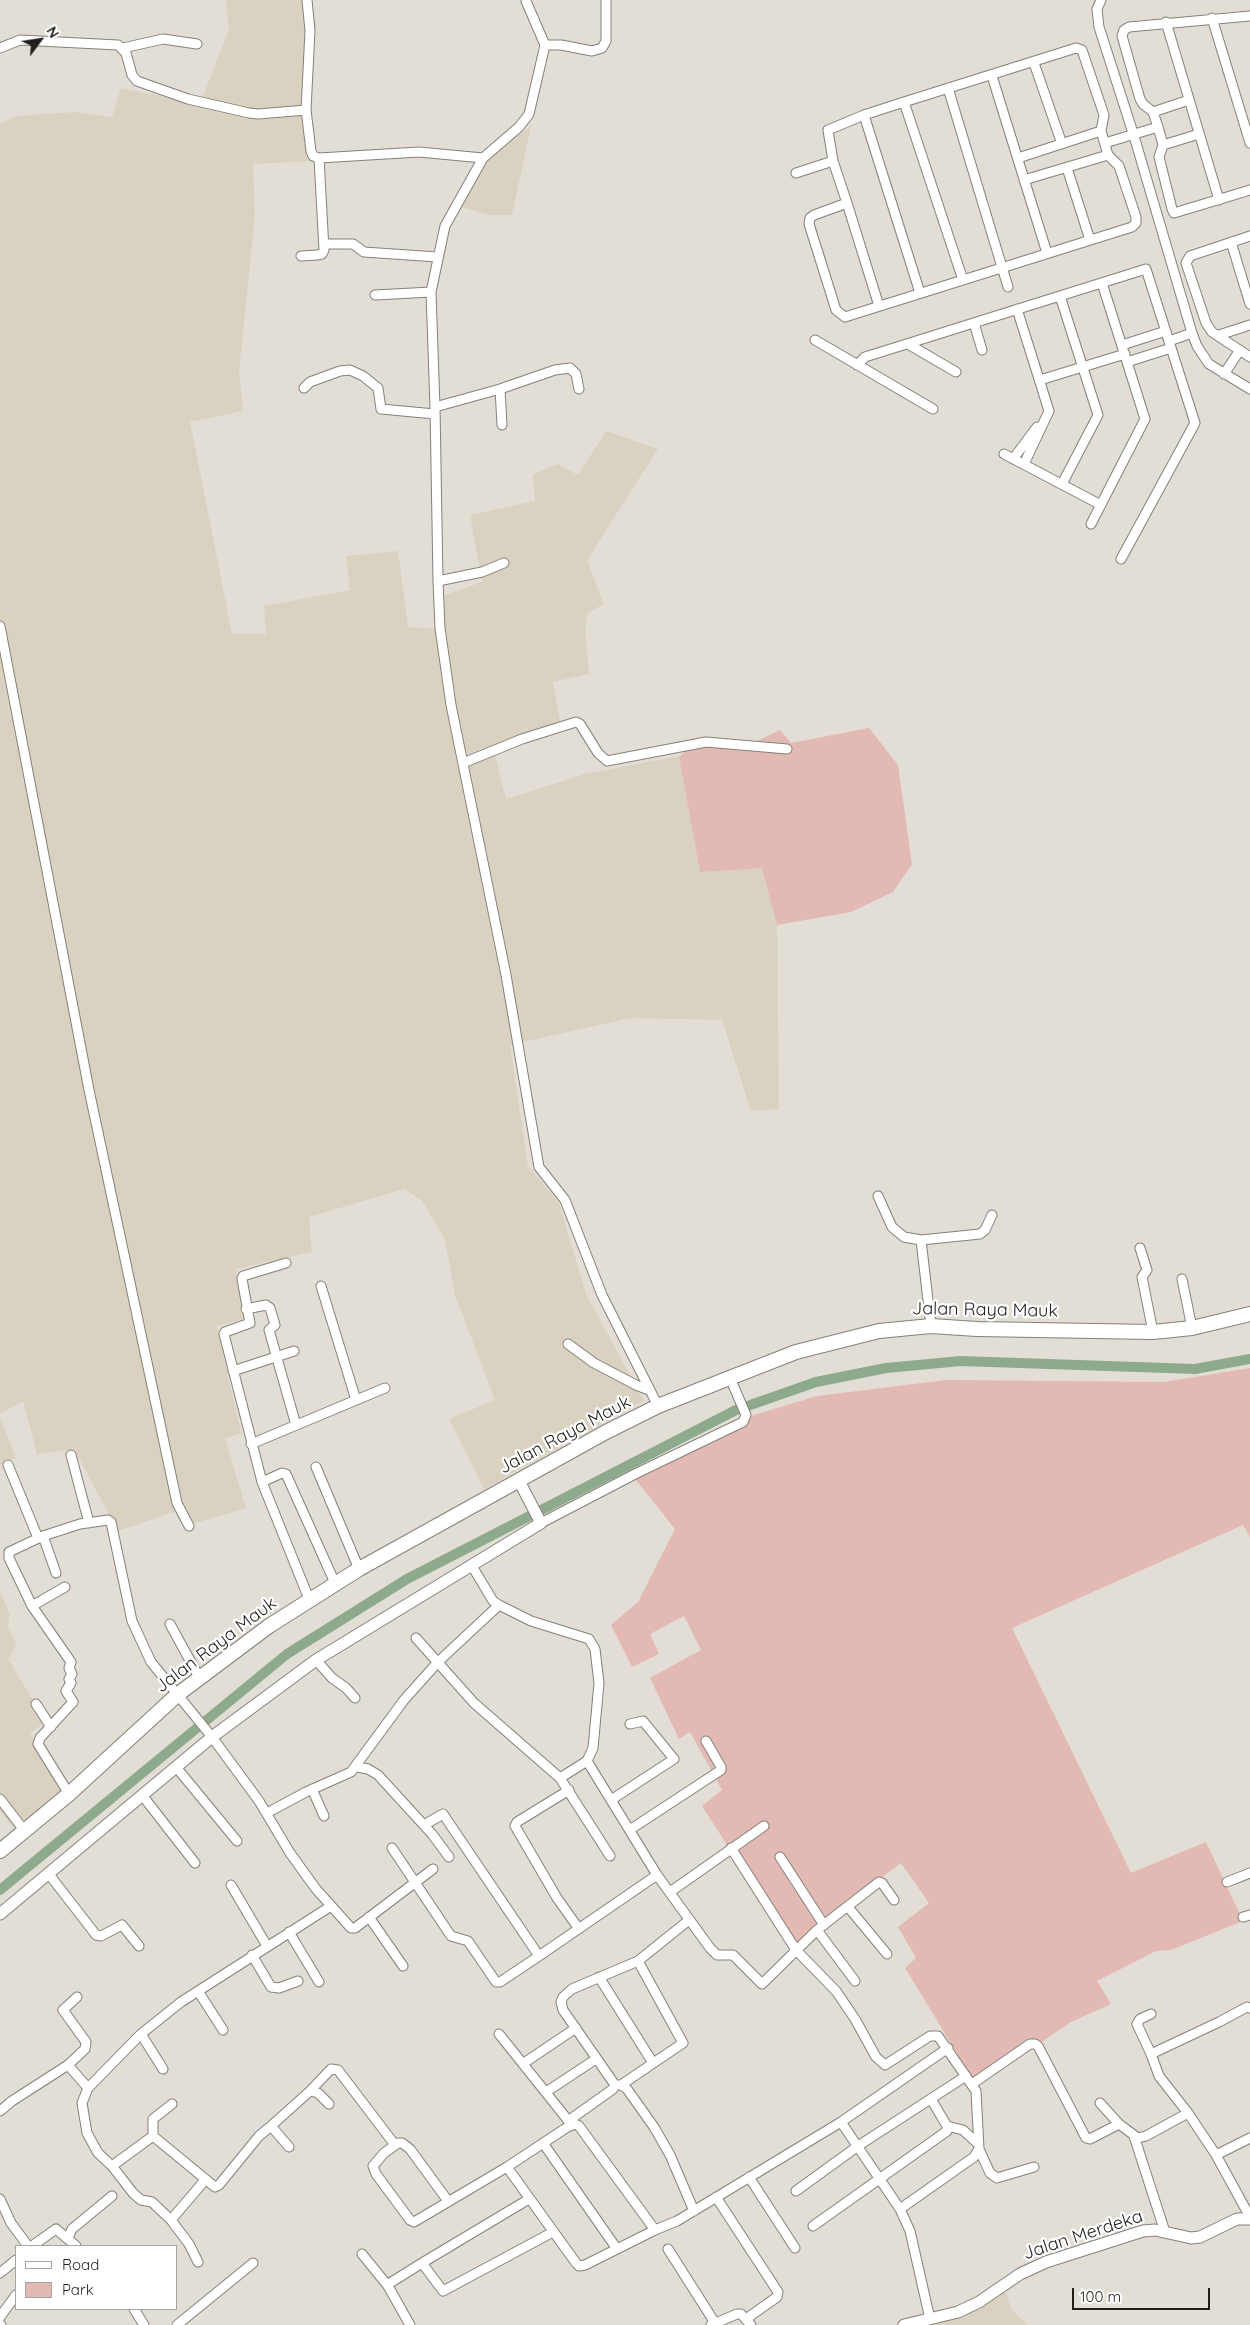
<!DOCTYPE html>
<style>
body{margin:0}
#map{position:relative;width:1250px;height:2325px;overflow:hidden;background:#e3ded5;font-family:Quicksand,sans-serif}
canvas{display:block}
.legend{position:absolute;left:15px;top:2245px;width:162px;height:65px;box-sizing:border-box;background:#fff;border:1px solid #a6a5a4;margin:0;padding:6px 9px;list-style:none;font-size:15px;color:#201f1b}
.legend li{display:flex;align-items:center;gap:10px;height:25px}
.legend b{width:25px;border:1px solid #a6a5a4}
.north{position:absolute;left:15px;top:15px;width:50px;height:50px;-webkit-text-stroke:4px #fff;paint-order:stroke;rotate:59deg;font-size:14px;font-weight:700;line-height:20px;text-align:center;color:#201f1b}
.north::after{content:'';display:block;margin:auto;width:18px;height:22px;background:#201f1b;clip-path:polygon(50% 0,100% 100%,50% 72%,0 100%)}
.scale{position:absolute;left:1072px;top:2288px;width:138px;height:22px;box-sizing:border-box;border:2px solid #201f1b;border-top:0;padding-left:6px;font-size:15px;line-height:18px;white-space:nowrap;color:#201f1b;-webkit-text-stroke:4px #fff;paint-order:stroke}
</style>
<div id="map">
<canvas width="1250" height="2325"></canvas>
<ul class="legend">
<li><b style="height:6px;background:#fff"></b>Road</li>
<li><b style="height:14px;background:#e2b9b3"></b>Park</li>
</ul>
<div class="north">N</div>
<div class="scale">100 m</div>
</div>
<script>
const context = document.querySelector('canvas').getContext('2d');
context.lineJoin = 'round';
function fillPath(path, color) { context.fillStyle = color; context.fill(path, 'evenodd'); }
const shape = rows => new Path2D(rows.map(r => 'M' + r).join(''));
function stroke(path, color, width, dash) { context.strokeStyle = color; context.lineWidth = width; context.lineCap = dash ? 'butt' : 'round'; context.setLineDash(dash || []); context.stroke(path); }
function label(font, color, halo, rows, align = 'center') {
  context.font = font + ' Quicksand,sans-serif'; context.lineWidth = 4.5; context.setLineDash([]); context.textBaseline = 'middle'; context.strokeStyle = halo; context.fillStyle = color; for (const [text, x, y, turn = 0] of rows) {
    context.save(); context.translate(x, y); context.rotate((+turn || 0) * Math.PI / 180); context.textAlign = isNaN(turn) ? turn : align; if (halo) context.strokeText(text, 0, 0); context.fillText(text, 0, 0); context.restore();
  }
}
const built = shape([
 [226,0,312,0,316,25,307,121,312,161,253,164,255,216,239,371,243,411,190,422,232,634,266,634,264,606,350,590,346,556,398,551,408,627,441,629,440,597,482,582,470,515,535,501,533,474,558,464,578,475,606,431,658,449,587,560,604,604,588,613,585,627,589,674,553,682,561,726,494,751,506,799,585,774,679,756,700,871,762,868,777,925,779,1109,751,1111,722,1020,630,1018,510,1045,528,1166,559,1203,586,1294,644,1401,484,1489,449,1419,495,1400,455,1295,445,1239,422,1201,404,1189,309,1217,312,1252,236,1269,246,1318,217,1326,241,1433,225,1438,246,1508,192,1524,186,1508,118,1531,74,1449,37,1454,23,1401,0,1414,0,123,17,116,75,112,112,117,121,88,200,104,229,29],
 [531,126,512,215,490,215,453,205,490,156],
 [0,1417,16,1458,0,1465],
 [0,1592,10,1614,8,1627,17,1645,8,1659,46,1722,30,1733,66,1790,14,1829,0,1811],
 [1004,2287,1011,2309,1027,2325,896,2325,907,2317,955,2311]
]);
const green = shape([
 [869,728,898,765,912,864,893,892,851,912,777,925,762,868,700,872,679,757,700,737,744,747,780,730,791,743],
 [1250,1368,1250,1537,1243,1525,1012,1628,1131,1873,1206,1842,1243,1921,1171,1950,1156,1951,1097,1981,1111,2004,1071,2022,977,2086,905,1968,916,1958,898,1927,929,1903,901,1863,792,1946,702,1806,722,1790,690,1732,679,1739,650,1678,701,1650,684,1616,650,1634,659,1654,632,1667,611,1625,638,1602,675,1529,629,1471,744,1418,817,1396,946,1380,1164,1382]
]);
const canal = shape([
 [0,1890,287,1654,407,1579,736,1410,816,1382,886,1368,961,1361,1195,1369,1250,1359]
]);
const minor = shape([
 [307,0,310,31,306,110,311,151,313,156,319,158,419,152,483,158],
 [606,0,606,41,602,48,592,51,561,45,545,45,529,114,519,127,483,158,445,226,431,292,435,407,438,581,440,628,451,705,506,975,539,1167,565,1200,602,1295,658,1406],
 [1101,0,1097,9,1099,27,1134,136,1192,333,1197,346,1209,364,1250,389],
 [526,1,545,45],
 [1250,16,1129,27,1124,30,1122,36,1140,99,1143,104,1153,112,1158,127,1163,145,1159,157,1172,209,1174,213,1250,190],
 [1212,18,1250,143],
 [1166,22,1219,200],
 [0,48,20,40,118,45,126,53,132,75,137,81,188,99,249,113,258,114,306,110],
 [123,48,163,39,197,44],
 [1034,63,1062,144],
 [992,76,1047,253],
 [948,88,1008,287],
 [904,102,963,280],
 [1153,112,1189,100],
 [864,115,920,293],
 [1105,143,1158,127],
 [1163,145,1199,134],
 [1018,158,1101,131],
 [1067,168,1090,240],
 [796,173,833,161],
 [1024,180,1108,155],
 [847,203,814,215,810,218,809,224,836,310,845,317,1132,227,1136,223,1136,217,1119,166,1108,155,1101,131,1104,115,1082,50,1076,48,904,102,864,115,828,130,833,161,847,203,879,306],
 [1250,236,1190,256,1186,263,1206,323,1212,332,1250,357],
 [1231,242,1250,304],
 [324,244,353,244,364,252,437,257],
 [301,256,317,255,322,254,324,250,319,158],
 [375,295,431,292],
 [1060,296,1098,415,1062,484],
 [1017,309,1049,411,1024,464],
 [974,323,982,350],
 [1219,335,1250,325],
 [815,340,933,409],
 [1169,341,1192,333],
 [908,344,956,372],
 [1122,345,1166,331],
 [1127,362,1171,348],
 [857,365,865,357,1146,269,1195,423,1121,559],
 [1224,374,1240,350],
 [1040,380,1125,354],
 [304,388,310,382,340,371,350,370,363,376,378,388,381,409,435,414],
 [500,389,502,425],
 [435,407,500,389,555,370,570,368,576,374,579,389],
 [1004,454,1101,505],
 [1013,459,1037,427],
 [1091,524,1145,419,1102,283],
 [438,581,482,572,504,563],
 [0,626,89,1090,177,1503,189,1526],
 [463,763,522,739,576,722,580,724,598,753,607,761,706,742,787,749],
 [878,1196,892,1227,904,1237,921,1240,980,1234,985,1230,992,1215],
 [921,1240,931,1326],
 [1140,1248,1147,1270,1142,1277,1153,1332],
 [286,1263,243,1276,242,1279,250,1323,225,1332,224,1334,262,1482,309,1599],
 [1182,1279,1192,1328],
 [321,1286,356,1400],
 [246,1309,266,1305,270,1308,275,1325,269,1330,296,1425],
 [568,1344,594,1363,636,1385,649,1390],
 [233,1371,294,1351],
 [251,1444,385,1388],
 [71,1455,89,1523],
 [8,1465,38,1538],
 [316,1467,359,1569],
 [262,1482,282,1473,286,1474,335,1583],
 [541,1523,637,1473,743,1422,746,1415,730,1378],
 [43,1536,56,1573],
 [472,1566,493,1601,499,1605,531,1621,589,1639,595,1649,599,1683,593,1748,587,1761,560,1778],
 [65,1587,32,1606,9,1558,9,1552,43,1536,80,1524,108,1520,111,1522,132,1621,151,1662,212,1737,259,1801,290,1853,316,1889,351,1928,355,1928,433,1869],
 [32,1606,71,1662,69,1668,72,1674,69,1679,71,1683,66,1691,73,1702,40,1738,38,1744,69,1794],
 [170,1624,199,1677],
 [416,1638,474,1703,560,1778,610,1856],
 [316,1660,332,1678,346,1688,355,1698],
 [36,1704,51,1727],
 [587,1761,657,1875,710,1948,717,1955,733,1955,762,1984,817,1930,879,1882,882,1883,894,1900],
 [176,1767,237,1841],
 [357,1767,368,1769,378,1775,432,1834,449,1857],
 [312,1789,324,1816],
 [569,1790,517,1822,515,1826,557,1898,579,1929],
 [142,1795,195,1863],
 [0,1799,24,1830],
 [611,1800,674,1759,643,1721,630,1724],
 [267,1813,306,1792,351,1772,404,1700,438,1662,499,1605],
 [424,1825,443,1814,539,1956],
 [631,1829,721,1770,721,1767,706,1741],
 [392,1848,451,1936,468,1941,496,1982,500,1982,539,1956,657,1875],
 [731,1848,796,1950,836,1991,855,2019,876,2057,885,2065,930,2036,938,2036,976,2091,979,2149,974,2157,900,2209],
 [780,1857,824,1925],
 [48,1873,96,1935,101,1936,122,1925,139,1946],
 [1227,1882,1250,1873],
 [231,1885,267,1946],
 [670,1892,764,1826],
 [848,1907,887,1954],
 [369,1917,403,1966],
 [1243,1917,1250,1915],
 [817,1930,855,1981],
 [289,1932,319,1982],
 [252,1955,271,1987,279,1988,298,1981],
 [599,1977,653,2063],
 [198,1991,223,2030],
 [1250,2008,1247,2007,1219,2022,1151,2054,1159,2076,1188,2113,1216,2155,1250,2217],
 [141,2034,163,2069],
 [499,2034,571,2124],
 [1151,2054,1137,2024,1140,2019,1151,2014],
 [524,2063,576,2028],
 [68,2065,88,2088,82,2103,87,2133,98,2153,112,2166,133,2193,141,2200,152,2202,171,2220,189,2244,198,2262],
 [972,2084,1030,2044,1035,2044,1038,2046,1086,2138,1090,2139,1119,2124],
 [615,2085,563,2010,561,2002,563,1997,572,1989,638,1961,689,1920],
 [615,2085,621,2085,627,2089,654,2127,670,2155,694,2211],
 [621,2085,683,2043,638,1961],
 [88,2088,141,2034,181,2002,331,1906],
 [310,2091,331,2069,338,2070,395,2145],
 [546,2092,596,2059],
 [1100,2103,1119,2124,1138,2138,1146,2136,1188,2113],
 [172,2104,153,2119,153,2136,215,2187,219,2185,259,2136,271,2126,289,2147],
 [0,2111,12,2101,68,2065,85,2049,86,2042,63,2010,77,1997],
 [568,2121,613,2089,615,2085],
 [841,2122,900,2209,910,2231,930,2319],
 [271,2126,310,2091,318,2093,329,2104],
 [947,2126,963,2130,977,2143],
 [1134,2136,1165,2232],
 [543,2143,617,2249],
 [979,2149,990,2173,997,2178,1034,2167],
 [1216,2155,1250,2138],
 [112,2166,153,2136],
 [507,2167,576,2263,579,2266,585,2265,655,2230,677,2221,841,2122,948,2048],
 [749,2177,795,2248],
 [796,2191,858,2146,966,2076],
 [716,2197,778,2292,777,2297,746,2319],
 [0,2199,11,2223,28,2246],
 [448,2201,410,2149,402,2143,398,2143,384,2153,373,2166,376,2174,410,2220,414,2222,507,2167,566,2128,575,2124,579,2126,655,2230],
 [171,2220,205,2180],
 [813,2226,947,2131,947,2126,931,2099],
 [68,2238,72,2229,112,2196],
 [32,2246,56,2229,76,2246],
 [668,2249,715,2323],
 [362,2254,388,2286,410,2325],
 [422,2263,443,2291,553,2232],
 [0,2273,16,2260],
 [388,2286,390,2283,422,2263,529,2199],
 [134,2309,144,2325],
 [0,2317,16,2295],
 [0,2324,1,2325],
 [177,2325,253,2263],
 [711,2325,737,2314,741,2314,751,2325]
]);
const tertiary = shape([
 [0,1914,212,1737,316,1660,541,1523,519,1481],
 [904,2325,958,2312,979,2302,1020,2274,1046,2262,1143,2231,1155,2230,1191,2238,1200,2237,1237,2219,1250,2219]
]);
const primary = shape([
 [0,1851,69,1794,177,1695,269,1626,359,1569,606,1432,658,1406,796,1352,879,1331,931,1326,977,1329,1153,1332,1192,1328,1250,1314]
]);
const streetNames = [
 ["Jalan Raya Mauk",985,1310,1],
 ["Jalan Raya Mauk",565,1435,-28],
 ["Jalan Raya Mauk",216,1645,-37],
 ["Jalan Merdeka",1083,2235,-18]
];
fillPath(built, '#dad2c1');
fillPath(green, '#e2b9b3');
stroke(canal, '#8eaa8c', 10);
stroke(minor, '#858178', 11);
stroke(tertiary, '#858178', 13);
stroke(primary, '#858178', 16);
stroke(minor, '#fff', 9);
stroke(tertiary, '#fff', 11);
stroke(primary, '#fff', 14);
label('18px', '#201f1b', '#fff', streetNames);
</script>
